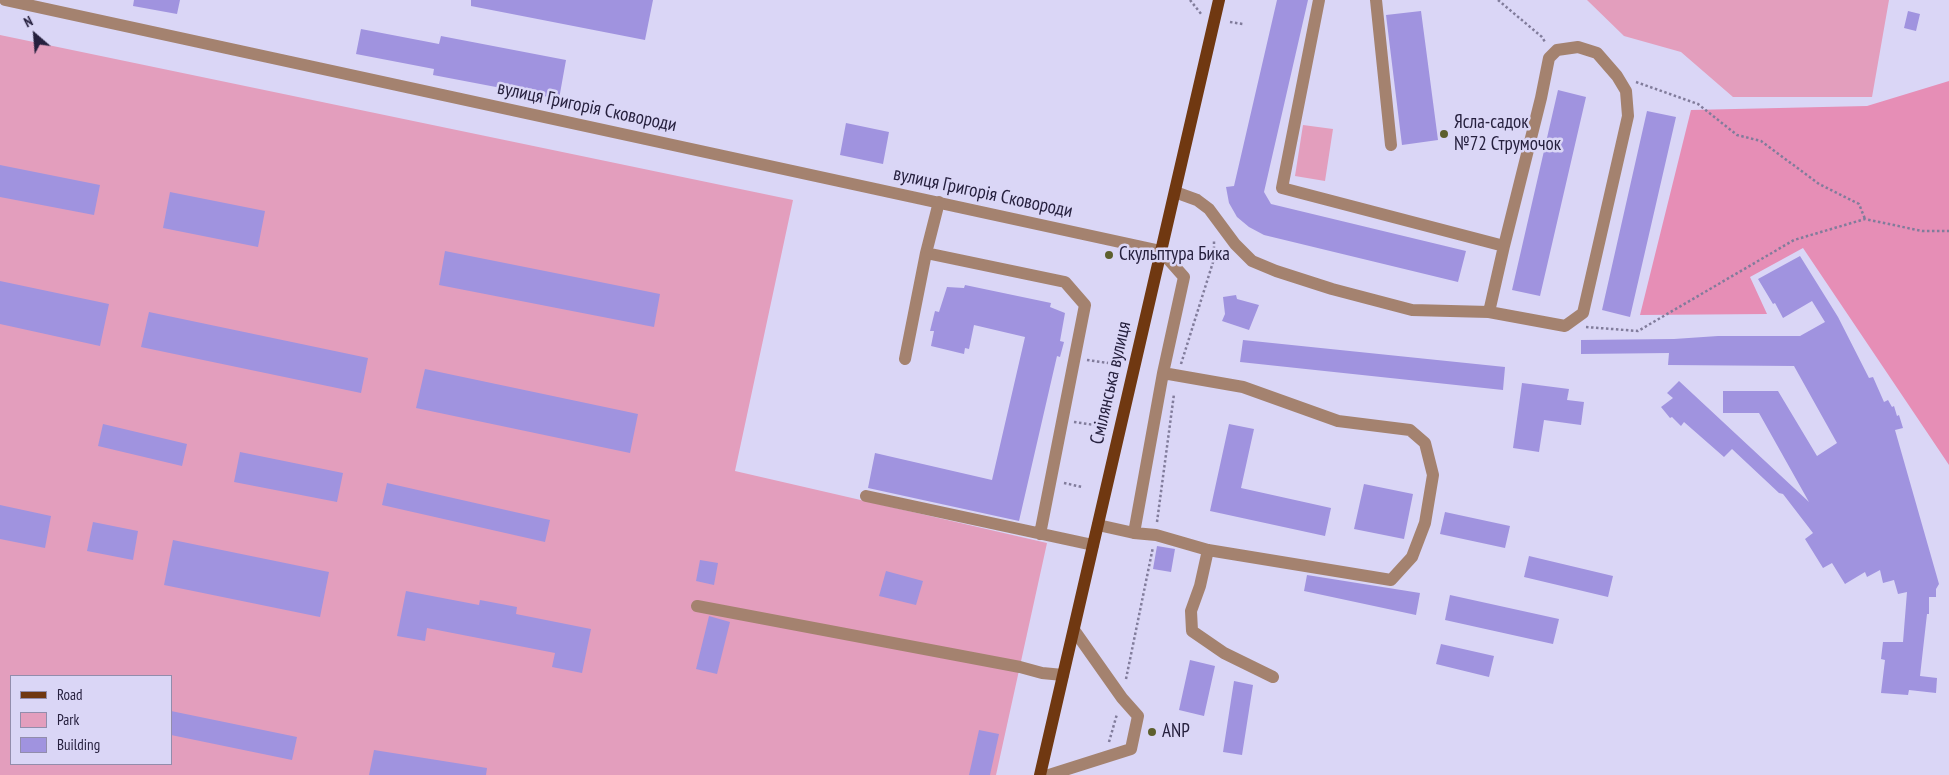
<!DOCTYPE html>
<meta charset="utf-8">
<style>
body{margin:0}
#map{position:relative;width:1949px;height:775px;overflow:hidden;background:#dad6f6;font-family:"PT Sans Narrow",sans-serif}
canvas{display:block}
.legend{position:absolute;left:10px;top:675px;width:162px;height:90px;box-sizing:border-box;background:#dad6f6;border:1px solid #928dac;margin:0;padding:6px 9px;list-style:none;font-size:15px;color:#26203e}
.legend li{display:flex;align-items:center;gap:10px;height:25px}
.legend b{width:25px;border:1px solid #928dac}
.north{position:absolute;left:10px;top:10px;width:50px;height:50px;-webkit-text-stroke:4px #dad6f6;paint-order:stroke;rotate:333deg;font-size:14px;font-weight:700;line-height:20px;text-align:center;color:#26203e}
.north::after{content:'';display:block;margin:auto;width:18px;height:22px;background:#26203e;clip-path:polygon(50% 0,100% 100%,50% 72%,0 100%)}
</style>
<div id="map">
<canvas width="1949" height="775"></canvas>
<ul class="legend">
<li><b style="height:6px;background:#703811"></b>Road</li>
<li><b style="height:14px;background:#e39ebd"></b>Park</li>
<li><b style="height:14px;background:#a093df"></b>Building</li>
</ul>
<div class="north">N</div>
</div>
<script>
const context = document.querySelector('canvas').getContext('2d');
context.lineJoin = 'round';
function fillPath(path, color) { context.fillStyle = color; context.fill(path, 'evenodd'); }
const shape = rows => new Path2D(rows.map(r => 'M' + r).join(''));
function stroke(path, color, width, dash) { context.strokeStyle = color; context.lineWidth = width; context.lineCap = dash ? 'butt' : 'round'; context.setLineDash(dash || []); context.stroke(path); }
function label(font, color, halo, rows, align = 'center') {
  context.font = font + ' "PT Sans Narrow",sans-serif'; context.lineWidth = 5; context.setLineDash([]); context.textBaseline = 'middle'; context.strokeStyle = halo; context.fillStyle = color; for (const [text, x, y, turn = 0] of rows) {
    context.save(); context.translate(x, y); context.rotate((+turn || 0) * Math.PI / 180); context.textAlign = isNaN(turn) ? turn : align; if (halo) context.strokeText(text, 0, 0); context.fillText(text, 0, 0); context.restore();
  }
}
const green = shape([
 [1587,0,1889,0,1872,97,1733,97,1681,52,1624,36],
 [0,35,793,200,735,471,1047,543,996,775,0,775],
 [11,676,171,676,171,764,11,764],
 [1303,125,1333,129,1325,181,1295,176]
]);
const forest = shape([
 [1949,81,1949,465,1803,248,1750,277,1767,314,1640,315,1691,110,1867,106]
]);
const building = shape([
 [134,0,180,0,177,14,133,6],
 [471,0,653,0,645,40,471,6],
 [1277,0,1308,0,1264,192,1271,204,1466,251,1458,282,1264,235,1249,227,1237,217,1229,203,1226,187,1234,186],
 [1421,11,1438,140,1402,145,1386,15],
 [1908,11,1920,14,1916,31,1904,28],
 [361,29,439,44,441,36,566,60,559,99,433,75,434,69,356,54],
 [1558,90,1586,97,1540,296,1512,290],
 [1647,111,1676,117,1630,317,1602,310],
 [846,123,889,132,883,164,840,155],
 [0,165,100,185,94,215,0,197],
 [170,192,265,211,258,247,163,228],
 [445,251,660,294,654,327,439,285],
 [1800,256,1838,317,1869,378,1873,377,1884,402,1888,400,1892,407,1894,406,1897,416,1899,415,1903,428,1895,430,1939,584,1936,589,1936,597,1929,597,1929,614,1927,614,1920,676,1937,678,1936,693,1909,690,1908,695,1881,693,1885,660,1881,659,1883,642,1903,642,1907,592,1898,594,1894,580,1883,583,1880,570,1867,577,1865,572,1845,584,1832,563,1823,568,1805,539,1813,533,1783,494,1779,493,1732,449,1724,457,1684,422,1681,426,1672,417,1670,418,1661,407,1673,398,1667,393,1679,381,1809,502,1759,413,1723,413,1723,391,1778,391,1817,456,1837,443,1794,366,1668,365,1669,353,1581,354,1581,340,1674,339,1718,336,1800,336,1825,322,1812,301,1783,318,1775,303,1773,304,1758,279],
 [0,281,109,304,100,346,0,324],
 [965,285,1051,303,1050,307,1065,313,1060,341,1064,342,1060,357,1057,356,1019,521,868,488,875,453,992,480,1025,337,974,325,969,349,965,348,964,354,931,346,934,331,930,331,935,311,939,312,947,287,964,288],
 [1236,295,1237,299,1259,305,1249,330,1222,321,1225,314,1223,297],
 [149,312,368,358,361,393,141,347],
 [1243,340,1505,367,1503,390,1240,362],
 [425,369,638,414,630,453,416,408],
 [1522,383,1569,389,1567,400,1584,402,1581,425,1544,420,1539,452,1513,448],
 [103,424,187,444,182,466,98,446],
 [1229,424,1254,429,1241,488,1331,508,1325,536,1210,511],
 [240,452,343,473,337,502,234,482],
 [387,483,550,520,545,542,382,505],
 [1364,484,1413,494,1404,539,1354,529],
 [0,505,51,516,45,548,0,539],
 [1445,512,1510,526,1505,548,1440,534],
 [93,522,138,531,133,560,87,551],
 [173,540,329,572,320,617,164,585],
 [1157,546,1175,549,1171,572,1153,569],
 [1529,556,1613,576,1608,597,1524,577],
 [700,560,718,563,714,585,696,581],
 [886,571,923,581,916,605,879,596],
 [1307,575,1420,593,1416,615,1304,591],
 [406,591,479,605,480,600,517,607,516,614,591,629,582,673,552,667,555,653,427,628,425,641,397,636],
 [1450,595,1559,619,1553,644,1445,620],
 [709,616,730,622,717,674,696,669],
 [1441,644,1494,656,1489,677,1436,664],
 [1190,660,1215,666,1204,716,1179,710],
 [1234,681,1253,685,1242,755,1223,752],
 [171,711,297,737,292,760,171,735],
 [979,730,999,734,990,775,969,775],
 [374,750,487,768,486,775,369,775]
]);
const path = shape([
 [1190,0,1202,15],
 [1498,0,1542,37,1545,42],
 [1230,22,1243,24],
 [1636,82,1698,104,1737,135,1761,141,1819,184,1859,204,1865,219],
 [1586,327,1638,331,1794,240,1865,219,1922,231,1949,231],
 [1087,360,1108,363],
 [1181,364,1214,259,1214,240],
 [1074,422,1095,425],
 [1064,483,1082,487],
 [1157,522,1174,394],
 [1126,679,1153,547],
 [1109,742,1117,714]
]);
const minor = shape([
 [5,0,1161,251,1184,277,1163,373,1134,533],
 [1319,0,1282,188,1504,246,1489,312],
 [1376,0,1391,145],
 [1175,192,1197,200,1209,209,1235,244,1252,261,1276,271,1332,289,1412,310,1489,312,1565,326,1583,313,1628,116,1626,91,1617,76,1597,53,1578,47,1557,50,1549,58,1541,98,1504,246],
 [926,253,1065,282,1085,305,1040,534],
 [905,359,926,253,939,202],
 [866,496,1093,545],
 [1098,525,1134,533,1156,535,1208,550,1391,580,1412,557,1425,523,1433,475,1425,443,1410,430,1338,421,1243,387,1163,373],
 [1208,550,1200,586,1191,611,1192,631,1224,653,1273,677],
 [697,606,1020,667,1042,673,1063,675],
 [1049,775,1131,749,1138,716,1122,698,1074,630]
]);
const major = shape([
 [1040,775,1219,0]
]);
const markers = [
 [1444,134,5,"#5d5f2d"],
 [1109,255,5,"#5d5f2d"],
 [1152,732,5,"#5d5f2d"]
];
const streetNames = [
 ["вулиця Григорія Сковороди",587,107,12],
 ["вулиця Григорія Сковороди",983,193,12],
 ["Смілянська вулиця",1111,383,-77]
];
const poiNames = [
 ["Ясла-садок",1454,123],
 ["№72 Струмочок",1454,145],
 ["Cкульптура Бика",1119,255],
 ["ANP",1162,732]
];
fillPath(green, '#e39ebd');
fillPath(forest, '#e68eb6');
fillPath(building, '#a093df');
stroke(path, '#817c9b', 2.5, [2.5, 2.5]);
stroke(minor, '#a4826f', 12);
stroke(major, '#703811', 12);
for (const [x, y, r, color] of markers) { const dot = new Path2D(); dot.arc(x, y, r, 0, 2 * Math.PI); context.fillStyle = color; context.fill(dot); stroke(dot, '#dad6f6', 2); }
label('19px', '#26203e', '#dad6f6', streetNames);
label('19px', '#26203e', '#dad6f6', poiNames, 'left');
</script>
